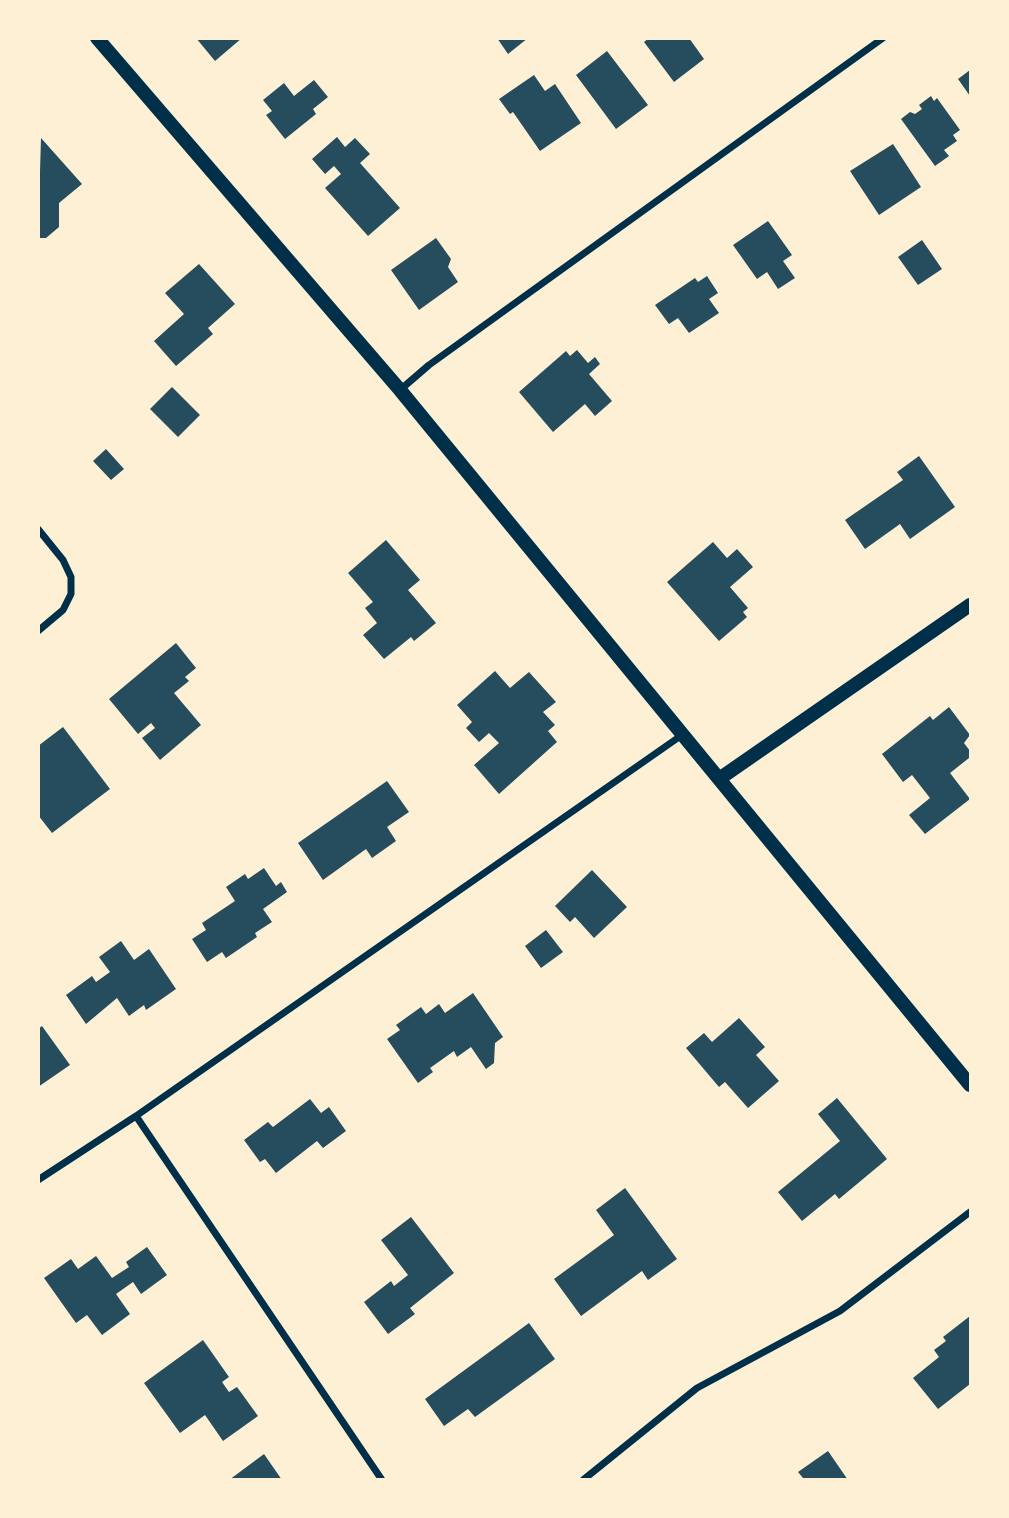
<!DOCTYPE html>
<style>
body{margin:0}
#map{position:relative;width:1009px;height:1518px;overflow:hidden;background:#fdf0d5;font-family:"Crimson Pro",serif}
canvas{display:block}
.frame{position:absolute;inset:0;border:40px solid #fdf0d5;pointer-events:none}
</style>
<div id="map">
<canvas width="1009" height="1518"></canvas>
<div class="frame"></div>
</div>
<script>
const context = document.querySelector('canvas').getContext('2d');
context.lineJoin = 'round';
function fillPath(path, color) { context.fillStyle = color; context.fill(path, 'evenodd'); }
const shape = rows => new Path2D(rows.map(r => 'M' + r).join(''));
function stroke(path, color, width, dash) { context.strokeStyle = color; context.lineWidth = width; context.lineCap = dash ? 'butt' : 'round'; context.setLineDash(dash || []); context.stroke(path); }
const building = shape([
 [196,38,242,38,215,61],
 [497,38,528,38,508,54],
 [649,38,689,38,704,59,674,82,644,42],
 [607,51,648,105,616,129,576,75],
 [970,70,970,96,958,79],
 [534,75,545,91,555,84,581,123,540,151,513,112,510,114,499,99],
 [314,80,328,97,313,109,316,114,285,139,266,115,272,111,263,100,284,83,294,96],
 [931,96,934,101,937,98,960,130,953,135,957,141,944,150,949,156,935,166,901,119,910,112,915,114,922,109,919,105],
 [337,137,345,147,355,138,370,154,360,163,400,208,368,236,325,188,341,174,334,166,325,174,312,159],
 [41,138,82,184,59,203,59,227,46,238,38,238],
 [893,144,921,187,879,215,850,171],
 [768,221,792,255,783,261,795,278,778,289,767,272,757,279,733,245],
 [436,238,451,259,448,267,458,282,419,310,391,270],
 [922,240,942,269,918,285,898,257],
 [199,264,235,304,208,328,213,334,176,366,154,341,184,314,165,293],
 [707,276,718,293,709,299,719,313,689,333,678,318,669,324,655,305,695,278,698,282],
 [577,350,588,363,595,357,600,364,589,374,612,401,595,416,585,404,553,432,519,392,566,351,570,356],
 [172,387,200,415,178,437,150,409],
 [106,449,124,469,111,480,93,461],
 [919,456,955,507,910,539,900,524,865,549,845,520,903,480,897,472],
 [386,540,420,580,408,590,436,623,414,641,411,637,384,659,363,635,377,623,365,608,373,602,348,573],
 [713,542,727,558,737,549,753,567,730,587,748,608,743,612,747,617,719,641,667,582],
 [176,643,196,668,185,677,189,681,174,693,201,725,160,760,142,738,155,728,151,723,138,734,109,699],
 [495,671,510,688,529,672,556,702,543,712,555,725,548,731,557,742,499,794,474,765,499,743,489,733,479,742,466,728,472,722,457,705],
 [949,707,970,735,964,743,970,751,969,758,950,773,970,799,925,834,909,815,930,798,912,775,903,782,882,754,930,716,933,720],
 [63,727,110,789,52,833,38,815,38,746],
 [387,781,409,812,387,827,396,841,372,858,366,849,323,880,298,843],
 [264,868,276,886,281,882,287,892,263,909,272,922,255,933,257,937,226,958,222,952,207,962,192,939,206,930,202,923,235,901,226,887,245,874,248,879],
 [592,870,627,907,594,938,575,917,570,922,555,906],
 [546,930,563,952,541,968,525,946],
 [121,941,134,960,149,949,176,989,146,1010,144,1005,129,1016,117,998,86,1024,66,995,92,976,96,982,110,972,99,957],
 [473,993,503,1037,495,1043,494,1063,486,1069,471,1047,457,1057,454,1051,430,1068,433,1072,418,1083,387,1039,400,1030,396,1025,421,1007,426,1014,439,1004,445,1013],
 [739,1018,765,1047,756,1055,779,1081,748,1108,725,1082,719,1087,686,1048,704,1033,712,1042],
 [42,1026,70,1065,38,1087,38,1029],
 [837,1098,887,1159,839,1199,835,1194,802,1221,778,1192,840,1141,818,1114],
 [310,1099,321,1113,329,1107,346,1131,323,1148,317,1141,276,1173,265,1159,260,1162,244,1140,268,1122,273,1127],
 [625,1188,677,1259,648,1280,642,1271,581,1316,554,1279,614,1235,596,1210],
 [411,1217,454,1273,410,1308,415,1314,388,1334,364,1302,391,1281,394,1286,408,1275,381,1240],
 [147,1247,167,1275,141,1294,133,1282,116,1294,130,1314,102,1335,87,1315,76,1323,44,1278,71,1259,78,1269,96,1256,112,1278,129,1267,126,1262],
 [970,1316,970,1384,938,1409,913,1378,939,1357,934,1350,946,1341,943,1337],
 [529,1323,555,1359,475,1417,468,1409,444,1426,425,1399],
 [203,1340,229,1377,222,1382,229,1392,237,1387,258,1416,223,1441,205,1415,180,1433,144,1383],
 [828,1451,848,1480,800,1480,803,1478,798,1472],
 [264,1454,282,1480,229,1480]
]);
const minor = shape([
 [400,390,429,365,883,38],
 [38,529,63,560,71,577,71,594,63,610,38,631],
 [136,1116,382,1480],
 [38,1180,136,1116,682,735],
 [583,1480,697,1388,840,1311,970,1212]
]);
const secondary = shape([
 [97,38,400,390,970,1085],
 [719,779,970,605]
]);
fillPath(building, '#264d5e');
stroke(minor, '#003049', 7);
stroke(secondary, '#003049', 14);
</script>
